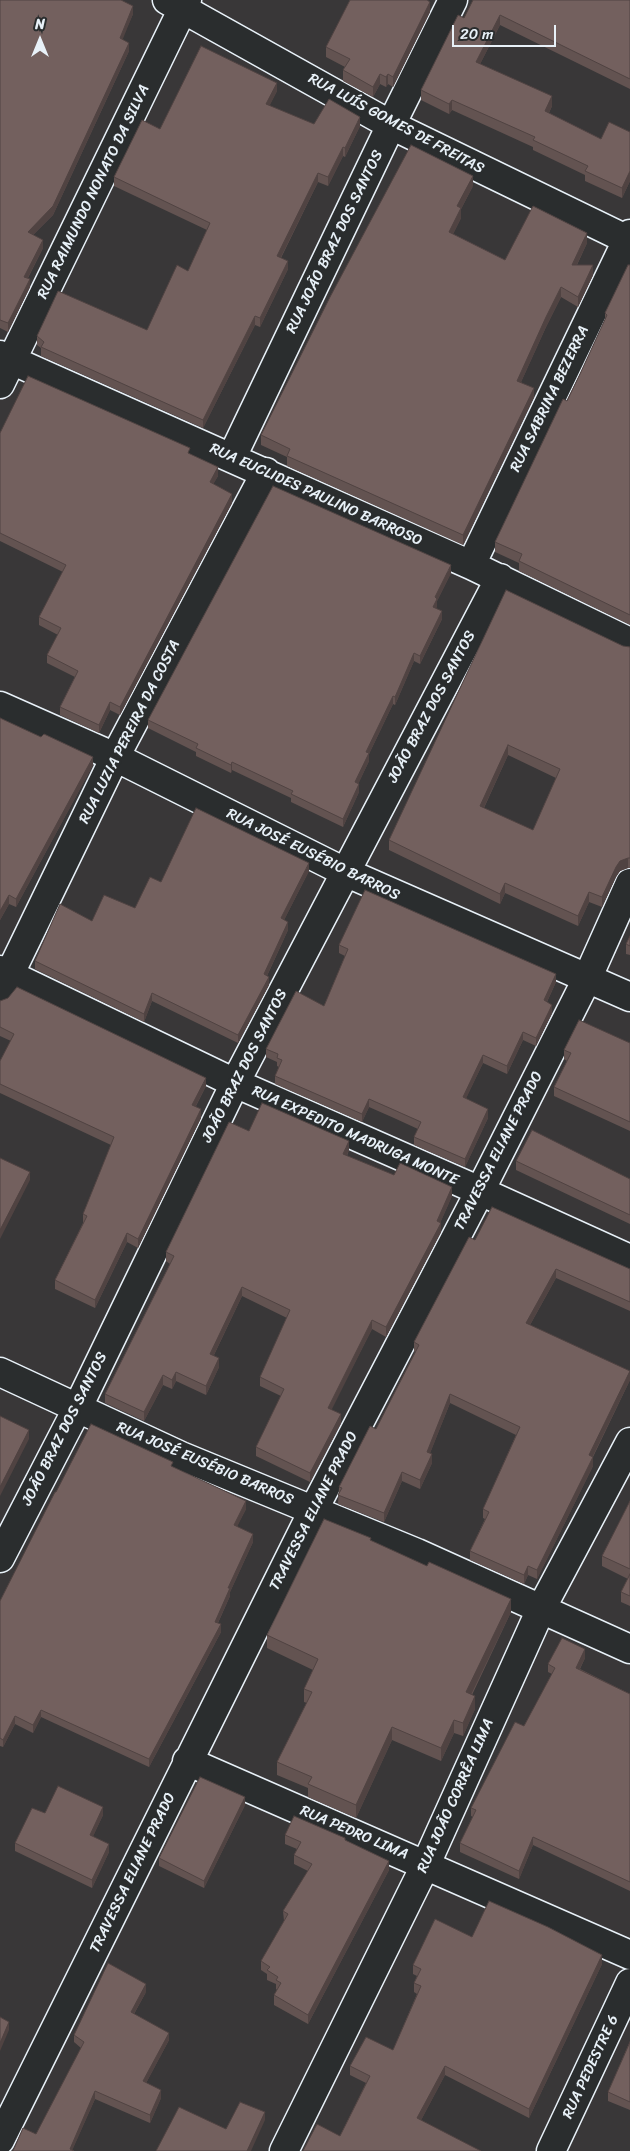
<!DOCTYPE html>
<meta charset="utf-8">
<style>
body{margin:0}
#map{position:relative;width:630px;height:2151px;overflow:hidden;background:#393738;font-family:Sriracha,sans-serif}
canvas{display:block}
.north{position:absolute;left:15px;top:15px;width:50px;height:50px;-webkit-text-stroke:4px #2a2d2e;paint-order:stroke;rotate:0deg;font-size:14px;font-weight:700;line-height:20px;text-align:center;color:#e8f1f8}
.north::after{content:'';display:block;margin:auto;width:18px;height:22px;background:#e8f1f8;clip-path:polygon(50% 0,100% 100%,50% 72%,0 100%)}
.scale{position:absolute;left:452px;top:25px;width:104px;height:22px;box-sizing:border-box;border:2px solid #e8f1f8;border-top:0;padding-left:6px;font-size:15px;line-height:18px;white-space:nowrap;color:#e8f1f8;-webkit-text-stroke:4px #2a2d2e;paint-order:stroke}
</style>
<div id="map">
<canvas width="630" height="2151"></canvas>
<div class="north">N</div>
<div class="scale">20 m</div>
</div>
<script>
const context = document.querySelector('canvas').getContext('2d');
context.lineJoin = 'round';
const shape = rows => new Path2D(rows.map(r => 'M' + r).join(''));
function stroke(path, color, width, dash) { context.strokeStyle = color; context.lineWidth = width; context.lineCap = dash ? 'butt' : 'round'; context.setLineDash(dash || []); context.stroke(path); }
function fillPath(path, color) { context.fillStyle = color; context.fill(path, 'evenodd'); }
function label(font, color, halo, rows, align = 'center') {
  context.font = font + ' Sriracha,sans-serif'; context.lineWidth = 4.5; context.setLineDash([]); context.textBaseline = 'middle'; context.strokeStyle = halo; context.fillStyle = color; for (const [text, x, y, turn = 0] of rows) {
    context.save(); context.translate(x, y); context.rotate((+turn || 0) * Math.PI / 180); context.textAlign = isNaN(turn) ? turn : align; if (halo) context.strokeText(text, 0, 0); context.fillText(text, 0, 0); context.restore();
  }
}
const minor = shape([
 [167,0,391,125,630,241],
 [0,355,471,565,630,642],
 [0,384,187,0],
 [232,457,391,125,453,0],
 [471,565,630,234],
 [0,706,115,757,345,872,630,997],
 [0,970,235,1083,480,1191,630,1259],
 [0,994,115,757,266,472],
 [0,1372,181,1456,417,1553,630,1649],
 [0,1558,77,1409,235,1083,500,578],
 [187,1761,630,1955],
 [0,2140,314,1509,480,1191,587,979,630,883],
 [284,2151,426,1864,541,1609,630,1442],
 [551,2151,630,1983]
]);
const wall = shape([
 [0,0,133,14,122,39,129,51,53,215,33,235,43,248,28,278,30,287,8,332,0,328],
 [350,0,427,0,430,12,393,87,388,84,386,87,380,84,373,97,343,81,343,70,345,67,326,57,326,47],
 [630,0,630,89,500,25,480,64,552,106,549,113,601,139,630,132,630,181,622,198,585,181,585,175,533,150,533,147,452,110,449,114,421,100,421,90,464,18],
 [277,91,269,106,314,124,360,126,345,157,343,156,328,186,318,182,281,258,288,269,260,327,255,325,203,428,41,356,41,348,37,345,37,336,147,330,188,271,207,230,114,186,114,177,160,129],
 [473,186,461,209,461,218,453,234,505,260,587,243,577,265,593,275,578,307,561,297,546,327,521,382,534,397,463,545,287,466,287,457,261,445,261,435],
 [630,265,630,625,519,571,519,563,495,552,495,542,580,374,605,320,605,313],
 [0,433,190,454,218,476,213,484,232,503,120,715,110,710,99,733,60,715,60,707,75,677,47,663,47,655,58,635,39,625,39,617,63,572,0,541],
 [451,573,437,601,436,609,442,619,420,664,414,661,395,705,393,704,369,754,369,761,358,784,359,792,343,827,291,802,291,798,232,770,231,773,196,756,196,752,148,728,148,720],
 [623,646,630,647,630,868,628,868,620,871,616,877,602,907,589,902,578,926,505,893,500,904,389,850,389,840],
 [508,755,556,778,533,830,484,808],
 [0,718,93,765,16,907,9,904,0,920],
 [309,871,284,920,288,930,267,976,269,985,238,1043,152,1001,144,1022,35,969,35,961,92,921,135,908,161,882],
 [630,936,630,955,626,954,626,944],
 [339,945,556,982,547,1002,552,1013,536,1046,523,1040,507,1074,483,1063,466,1098,488,1118,465,1167,414,1145,414,1137,418,1129,394,1118,369,1107,362,1122,275,1084,275,1076,279,1067,277,1066,277,1062,266,1057,266,1049,324,1006,345,956,339,953],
 [0,1001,206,1086,196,1106,201,1118,138,1248,127,1242,95,1308,55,1289,55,1280,83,1223,83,1214,111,1145,0,1093,0,1061,11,1041,0,1036],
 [630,1043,630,1131,554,1096,554,1087,567,1061,564,1059,564,1050],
 [249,1131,349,1150,347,1156,394,1175,452,1196,440,1223,441,1232,386,1337,372,1329,331,1409,341,1423,310,1482,256,1456,256,1447,281,1396,260,1386,260,1377,287,1318,242,1296,214,1355,219,1367,206,1395,176,1381,172,1389,163,1385,144,1421,105,1403,105,1394,170,1264,166,1261,166,1252],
 [516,1161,630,1179,630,1224,516,1170],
 [475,1240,630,1269,630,1311,556,1278,530,1325,630,1380,593,1457,593,1466,537,1579,528,1575,524,1584,470,1560,470,1551,485,1519,483,1518,483,1509,516,1435,450,1403,430,1453,432,1463,420,1489,402,1481,384,1522,338,1504,339,1487,376,1429,415,1352,414,1351,414,1342],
 [173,1467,246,1509,237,1526,253,1542,230,1592,230,1596,218,1623,221,1632,149,1767,41,1717,33,1733,15,1724,3,1747,0,1746,0,1601,56,1492],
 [630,1501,630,1606,621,1602,621,1592,628,1579,602,1566,602,1556],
 [371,1541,511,1612,472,1695,475,1709,463,1736,454,1733,441,1761,392,1740,356,1818,308,1797,308,1788,277,1775,277,1762,307,1703,304,1702,304,1689,313,1670,267,1648,267,1635],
 [585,1658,580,1669,630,1694,630,1891,533,1845,519,1879,460,1852,460,1843,473,1817,471,1816,471,1808,524,1726,552,1674,548,1672,548,1664],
 [245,1805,204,1888,159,1866,159,1858],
 [45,1813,103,1815,93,1836,109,1852,92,1888,15,1851,15,1843],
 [285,1835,345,1841,389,1870,308,2024,274,2005,274,1995,277,1990,276,1989,276,1984,267,1980,267,1974,261,1970,261,1961,284,1921,283,1911,308,1871,294,1864,294,1855,297,1849,285,1844],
 [472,1937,602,1964,529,2118,445,2075,421,2120,340,2136,366,2083,350,2075,350,2066,393,2050,417,1994,414,1992,414,1983,417,1976,413,1974,413,1965],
 [146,1992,134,2014,169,2040,146,2083,161,2098,150,2123,95,2099,72,2150,81,2048,74,2042,74,2035],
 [630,2041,630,2110,608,2101,608,2092]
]);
const shadedWall = shape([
 [430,2,430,12,393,87,393,77],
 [133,6,133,14,120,46,120,38],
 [500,15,500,25,476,72,476,62],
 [129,43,129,51,53,215,28,240,28,232],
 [380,74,380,84,373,97,373,87],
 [388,74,388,84,386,87,386,77],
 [277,83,277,91,266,113,266,104],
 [552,96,552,106,545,121,545,111],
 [452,100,452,110,449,114,449,104],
 [360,117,360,126,345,157,345,148],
 [343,147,343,156,328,186,328,177],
 [630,171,630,181,622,198,622,188],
 [318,173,318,182,277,265,277,256],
 [473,176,473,186,461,209,461,218,449,242,449,232,457,206],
 [587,233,587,243,572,275,572,265],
 [43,240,43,248,24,285,24,277],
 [288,261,288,269,260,327,260,318],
 [593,265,593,275,578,307,578,297],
 [30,279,30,287,8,332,8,323],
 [561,287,561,297,546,327,517,391,517,381,546,317],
 [255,316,255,325,203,428,203,420],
 [534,388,534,397,463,545,463,535],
 [218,467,218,476,210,490,210,482],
 [232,494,232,503,120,715,120,707],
 [451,565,451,573,437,601,437,607,433,615,433,607,435,597],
 [442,611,442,619,420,664,420,656],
 [414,653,414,661,395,705,395,697],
 [393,696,393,704,369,754,369,761,355,791,355,782,366,752],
 [110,702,110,710,99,733,99,725],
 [508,745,508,755,480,816,480,806],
 [93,757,93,765,16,907,16,899],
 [232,762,232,770,231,773,231,765],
 [359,784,359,792,343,827,343,819],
 [628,858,628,868,620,871,616,877,602,907,602,897,616,867,620,861],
 [309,863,309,871,281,926,281,918],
 [505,883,505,893,500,904,500,894],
 [589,892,589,902,578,926,578,916],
 [9,895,9,904,0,920,0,911],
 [288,922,288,930,264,982,264,974],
 [556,974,556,982,544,1008,544,1000],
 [269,977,269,985,238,1043,238,1035],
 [152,993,152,1001,144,1022,144,1014],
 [552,1005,552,1013,536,1046,536,1038],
 [523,1032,523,1040,507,1074,507,1066],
 [483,1055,483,1063,463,1105,463,1097],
 [206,1078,206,1086,192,1113,192,1105],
 [369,1099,369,1107,362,1122,362,1114],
 [201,1109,201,1118,138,1248,138,1239],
 [488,1109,488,1118,465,1167,465,1159],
 [349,1141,349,1150,343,1163,343,1154],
 [30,1172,30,1180,0,1239,0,1230],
 [452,1187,452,1196,437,1230,441,1223,441,1232,386,1337,386,1327],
 [127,1233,127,1242,95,1308,95,1300],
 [556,1269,556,1278,526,1332,526,1323],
 [242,1287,242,1296,210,1363,210,1354],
 [372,1320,372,1329,328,1417,328,1408],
 [219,1358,219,1367,206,1395,206,1386],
 [630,1371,630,1380,589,1464,589,1455],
 [176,1372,176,1381,172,1389,172,1380],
 [163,1375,163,1385,144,1421,144,1412],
 [450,1394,450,1403,427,1461,427,1452],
 [341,1414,341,1423,310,1482,310,1473],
 [29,1430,29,1439,0,1496,0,1487],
 [432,1454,432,1463,420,1489,420,1480],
 [593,1457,593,1466,537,1579,537,1570],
 [402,1472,402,1481,384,1522,384,1513],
 [246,1501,246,1509,234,1533,234,1525],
 [253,1534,253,1542,230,1592,230,1596,215,1629,215,1622,228,1588],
 [528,1566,528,1575,524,1584,524,1575],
 [511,1599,511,1612,466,1705,466,1692],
 [221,1624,221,1632,149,1767,149,1759],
 [585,1649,585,1658,576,1676,576,1668],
 [475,1696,475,1709,463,1736,463,1723],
 [41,1710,41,1717,33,1733,33,1725],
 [15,1716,15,1724,3,1747,3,1740],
 [454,1720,454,1733,441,1761,441,1748],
 [392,1727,392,1740,356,1818,356,1805],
 [245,1797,245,1805,204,1888,204,1881],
 [103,1807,103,1815,90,1843,90,1835],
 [533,1837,533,1845,519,1879,519,1871],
 [109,1844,109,1852,92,1888,92,1880],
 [389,1861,389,1870,308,2024,308,2015],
 [602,1955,602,1964,529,2118,529,2109],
 [146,1984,146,1992,131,2019,131,2012],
 [9,2022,9,2030,0,2051,0,2043],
 [169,2033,169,2040,143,2089,143,2081],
 [445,2066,445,2075,417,2128,417,2118],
 [161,2090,161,2098,150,2123,150,2115],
 [95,2091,95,2099,72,2151,70,2149],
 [265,2112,265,2120,251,2151,247,2151]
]);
const building = shape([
 [0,0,121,0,133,6,120,38,129,43,53,206,28,232,43,240,24,277,30,279,8,323,0,320,0,0],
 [350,0,427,0,430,2,393,77,388,74,386,77,380,74,373,87,343,70,350,59,326,47,350,0],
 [473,0,630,0,630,79,500,15,476,62,552,96,545,111,601,139,609,122,630,132,630,171,622,188,585,171,588,166,533,140,535,137,452,100,449,104,421,90,458,15,464,18,473,0],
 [201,46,277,83,266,104,314,124,329,99,360,117,345,148,343,147,328,177,318,173,277,256,288,261,260,318,255,316,203,420,41,347,44,342,37,336,58,291,147,330,177,265,188,271,210,223,114,177,142,120,160,129,201,46],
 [411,145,473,176,457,206,461,208,449,232,505,260,533,206,587,233,572,265,593,265,578,297,561,287,546,317,517,381,534,388,463,535,287,456,290,449,261,435,330,297,411,145],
 [628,265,630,265,630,615,519,561,522,554,495,542,563,399,567,401,580,374,607,315,605,313,628,265],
 [28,376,190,448,188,453,218,467,210,482,232,494,120,707,110,702,99,725,60,707,78,671,47,655,61,628,39,617,66,565,0,533,0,433,28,376],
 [273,486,451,565,435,597,437,599,433,607,442,611,420,656,414,653,395,697,393,696,366,752,369,753,355,782,359,784,343,819,291,794,293,791,232,762,231,765,196,748,198,744,148,720,273,486],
 [506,590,623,646,630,647,630,858,628,858,620,861,616,867,602,897,589,892,578,916,505,883,500,894,389,840,506,590],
 [508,745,560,769,533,830,480,806,508,745],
 [0,718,41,737,44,734,93,757,16,899,9,895,0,911,0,718],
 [196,808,309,863,281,918,288,922,264,974,269,977,238,1035,152,993,144,1014,35,961,60,904,92,921,104,895,135,908,150,877,161,882,196,808],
 [365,890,556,974,544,1000,552,1005,536,1038,523,1032,507,1066,483,1055,463,1097,488,1109,465,1159,414,1137,421,1122,394,1110,369,1099,362,1114,275,1076,282,1060,277,1058,278,1054,266,1049,296,991,324,1006,348,949,339,945,365,890],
 [630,936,630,946,626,944,630,936],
 [17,987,206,1078,192,1105,201,1109,138,1239,127,1233,95,1300,55,1280,87,1216,83,1214,114,1137,0,1084,0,1061,14,1034,0,1027,0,1001,8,998,17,987],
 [579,1020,630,1043,630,1122,554,1087,571,1053,564,1050,579,1020],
 [262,1103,349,1141,343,1154,394,1175,400,1163,452,1187,437,1221,441,1223,386,1327,372,1320,328,1408,341,1414,310,1473,256,1447,284,1389,260,1377,290,1310,242,1287,210,1354,219,1358,206,1386,176,1372,172,1380,163,1375,144,1412,105,1394,174,1256,166,1252,229,1122,249,1131,262,1103],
 [532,1130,630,1179,630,1215,516,1161,532,1130],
 [0,1158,30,1172,0,1230,0,1158],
 [492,1207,630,1269,630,1302,556,1269,526,1323,630,1371,589,1455,593,1457,537,1570,528,1566,524,1575,470,1551,489,1512,483,1509,520,1427,450,1394,427,1452,432,1454,420,1480,402,1472,384,1513,338,1495,342,1488,339,1487,370,1426,376,1429,419,1345,414,1342,469,1237,475,1240,492,1207],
 [0,1416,29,1430,0,1487,0,1416],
 [91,1424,173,1462,171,1466,246,1501,234,1525,253,1534,228,1588,230,1588,215,1622,221,1624,149,1759,41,1710,33,1725,15,1716,3,1740,0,1738,0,1601,55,1492,56,1492,91,1424],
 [630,1501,630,1569,602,1556,630,1501],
 [324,1519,371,1538,370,1540,427,1566,429,1562,511,1599,466,1692,475,1696,463,1723,454,1720,441,1748,392,1727,356,1805,308,1784,312,1777,277,1762,312,1692,304,1689,318,1659,267,1635,324,1519],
 [630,1574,630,1596,621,1592,630,1574],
 [562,1638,585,1649,576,1668,630,1694,630,1882,533,1837,519,1871,460,1843,476,1810,471,1808,515,1722,524,1726,555,1668,548,1664,562,1638],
 [200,1777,245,1797,204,1881,159,1858,200,1777],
 [58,1786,103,1807,90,1835,109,1844,92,1880,15,1843,32,1808,45,1813,58,1786],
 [294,1816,345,1838,345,1840,389,1861,308,2015,274,1995,281,1983,276,1980,278,1977,267,1970,270,1967,261,1961,288,1914,283,1911,312,1864,294,1855,301,1842,285,1835,294,1816],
 [489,1901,548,1927,602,1955,529,2109,445,2066,417,2118,481,2151,303,2151,317,2124,340,2136,370,2076,350,2066,366,2037,393,2050,421,1986,414,1983,421,1969,413,1965,435,1919,472,1937,489,1901],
 [108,1963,146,1984,131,2012,169,2033,143,2081,161,2090,150,2115,95,2091,70,2149,74,2151,13,2151,23,2128,36,2134,84,2042,74,2035,108,1963],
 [0,2017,9,2022,0,2043,0,2017],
 [630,2042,630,2102,608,2092,630,2042],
 [240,2102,265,2112,247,2151,156,2151,179,2107,226,2129,240,2102]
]);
const streetNames = [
 ["RUA LUÍS GOMES DE FREITAS",396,124,28],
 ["RUA RAIMUNDO NONATO DA SILVA",94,192,-64],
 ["RUA JOÃO BRAZ DOS SANTOS",335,242,-64],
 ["RUA SABRINA BEZERRA",550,399,-64],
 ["RUA EUCLIDES PAULINO BARROSO",316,495,24],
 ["JOÃO BRAZ DOS SANTOS",432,707,-62],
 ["RUA LUZIA PEREIRA DA COSTA",130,732,-63],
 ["RUA JOSÉ EUSÉBIO BARROS",313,855,26],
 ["JOÃO BRAZ DOS SANTOS",245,1066,-63],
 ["RUA EXPEDITO MADRUGA MONTE",355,1136,24],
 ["TRAVESSA ELIANE PRADO",499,1151,-63],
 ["JOÃO BRAZ DOS SANTOS",65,1429,-63],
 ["RUA JOSÉ EUSÉBIO BARROS",205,1464,23],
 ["TRAVESSA ELIANE PRADO",314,1511,-63],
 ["RUA JOÃO CORRÊA LIMA",456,1796,-66],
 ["RUA PEDRO LIMA",354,1833,23],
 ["TRAVESSA ELIANE PRADO",133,1873,-64],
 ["RUA PEDESTRE 6",591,2067,-65]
];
stroke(minor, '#e8f1f8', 31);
stroke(minor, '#2a2d2e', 28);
fillPath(wall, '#635351');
fillPath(shadedWall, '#504342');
fillPath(building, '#73605e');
stroke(building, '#504342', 1);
label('15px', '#e8f1f8', '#2a2d2e', streetNames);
</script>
